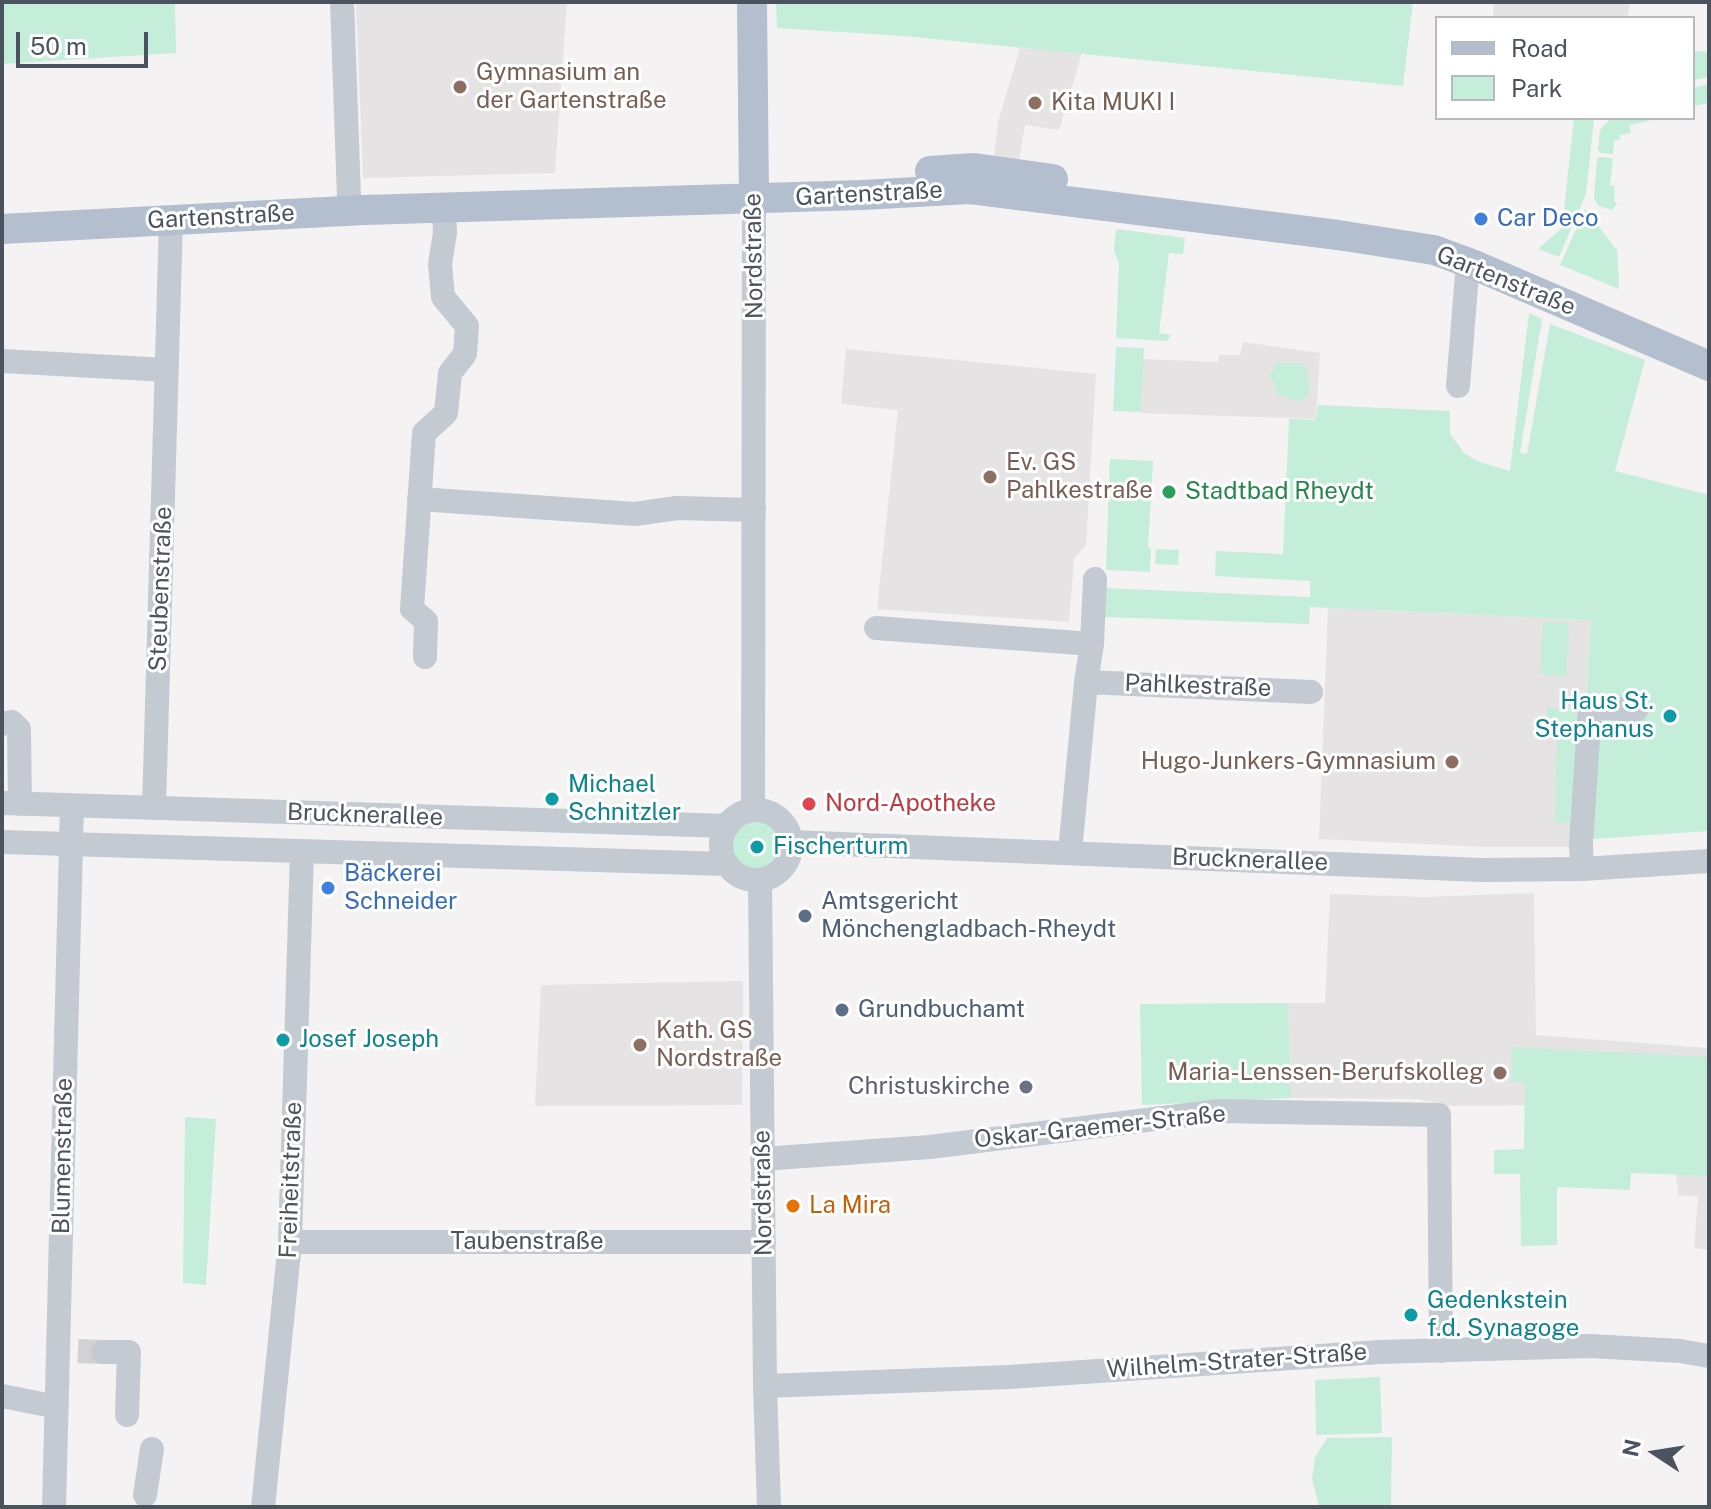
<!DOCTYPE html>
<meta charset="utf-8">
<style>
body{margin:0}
#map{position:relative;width:1711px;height:1509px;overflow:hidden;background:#f4f2f2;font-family:"Public Sans",sans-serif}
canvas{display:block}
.frame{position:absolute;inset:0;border:4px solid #4a535e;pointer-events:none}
.legend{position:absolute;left:1435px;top:16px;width:260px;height:104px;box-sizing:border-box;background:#fff;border:2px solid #b7babf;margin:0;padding:10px 14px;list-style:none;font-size:24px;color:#4a535e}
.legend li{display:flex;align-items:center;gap:16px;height:40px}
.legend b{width:40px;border:2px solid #b7babf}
.north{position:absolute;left:1615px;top:1413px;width:80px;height:80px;-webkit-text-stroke:6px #fff;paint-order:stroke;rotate:282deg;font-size:22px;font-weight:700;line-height:32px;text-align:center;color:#4a535e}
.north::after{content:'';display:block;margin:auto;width:28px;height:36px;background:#4a535e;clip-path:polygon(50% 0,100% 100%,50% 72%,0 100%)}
.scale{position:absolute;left:16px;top:32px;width:132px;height:36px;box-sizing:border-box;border:4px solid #4a535e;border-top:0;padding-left:10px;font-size:24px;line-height:28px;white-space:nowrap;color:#4a535e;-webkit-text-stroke:6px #fff;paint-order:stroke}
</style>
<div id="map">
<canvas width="1711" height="1509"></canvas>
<div class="frame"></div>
<ul class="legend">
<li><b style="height:10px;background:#b3bece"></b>Road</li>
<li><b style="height:22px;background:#c4eed9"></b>Park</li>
</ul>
<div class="north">N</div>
<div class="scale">50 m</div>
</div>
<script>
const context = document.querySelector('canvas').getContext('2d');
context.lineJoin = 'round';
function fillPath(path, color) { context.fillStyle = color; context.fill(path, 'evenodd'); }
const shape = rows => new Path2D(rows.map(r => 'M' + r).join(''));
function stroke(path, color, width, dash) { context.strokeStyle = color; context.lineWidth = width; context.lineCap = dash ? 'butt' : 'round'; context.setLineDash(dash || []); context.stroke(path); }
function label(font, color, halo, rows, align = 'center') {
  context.font = font + ' "Public Sans",sans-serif'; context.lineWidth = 6; context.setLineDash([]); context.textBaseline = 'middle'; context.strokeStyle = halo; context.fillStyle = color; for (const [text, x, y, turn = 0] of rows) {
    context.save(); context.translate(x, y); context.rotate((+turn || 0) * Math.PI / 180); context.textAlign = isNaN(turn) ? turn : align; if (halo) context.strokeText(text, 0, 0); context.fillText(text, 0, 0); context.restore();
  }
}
const education = shape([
 [356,2,567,2,555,173,363,178],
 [1494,2,1630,2,1628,16,1635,18,1493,18],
 [1020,48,1082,53,1059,130,1025,125,1019,161,994,157,998,122],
 [1243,342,1320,353,1316,419,1141,413,1143,359,1218,362,1219,355,1240,355],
 [846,349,1096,374,1086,545,1074,559,1069,622,877,609,898,410,841,404],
 [1328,608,1591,620,1578,847,1484,847,1319,839],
 [1534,893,1536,1035,1709,1048,1709,1250,1694,1248,1698,1197,1678,1195,1676,1173,1535,1105,1450,1106,1417,1099,1291,1098,1288,1003,1325,1003,1330,894,1424,897],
 [743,981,742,1105,535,1106,541,985]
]);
const green = shape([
 [2,2,175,2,176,53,2,64],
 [776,2,1413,2,1403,86,904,36,777,28],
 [1693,51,1709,52,1709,77,1693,80],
 [1709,84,1709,103,1693,106,1693,88],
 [1574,118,1594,118,1586,194,1559,257,1538,249,1562,228],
 [1611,118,1648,118,1649,121,1629,125,1631,133,1620,135,1620,139,1614,141,1613,154,1601,153,1598,150,1600,130],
 [1600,157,1613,158,1610,185,1615,186,1614,200,1617,204,1612,210,1599,206,1594,199,1597,159],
 [1585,209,1617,250,1619,289,1560,265],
 [1116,229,1185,238,1183,254,1169,253,1159,333,1171,335,1167,341,1116,338,1119,263,1114,251],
 [1529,313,1542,319,1520,453,1527,454,1550,324,1645,360,1615,471,1709,495,1709,831,1578,840,1579,824,1555,822,1557,730,1547,730,1547,708,1586,709,1591,620,1310,607,1309,624,1104,617,1105,588,1310,597,1310,581,1215,576,1216,551,1283,554,1289,419,1316,420,1318,405,1450,411,1450,434,1464,453,1477,461,1510,471],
 [1116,347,1144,348,1141,412,1113,411],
 [1278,363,1303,363,1308,373,1309,395,1299,402,1278,395,1270,374],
 [1110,459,1153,461,1148,547,1151,548,1150,572,1106,570],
 [1156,549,1179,550,1178,565,1155,564],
 [1543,622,1569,623,1566,676,1540,674],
 '730 844a25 25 0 1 1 50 0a25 25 0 1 1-50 0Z',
 [1288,1003,1291,1098,1142,1105,1140,1004],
 [1512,1047,1709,1057,1709,1176,1631,1173,1630,1190,1557,1187,1557,1245,1521,1246,1520,1174,1494,1174,1494,1150,1524,1149,1525,1082,1511,1082],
 [185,1117,216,1119,206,1285,183,1283],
 [1380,1377,1382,1433,1316,1435,1315,1380],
 [1392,1437,1391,1507,1319,1507,1312,1479,1315,1458,1327,1438]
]);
const minorTunnel = shape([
 [78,1351,103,1352]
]);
const minor = shape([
 [342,2,349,197],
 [2,361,167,370],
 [1458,386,1468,262],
 [419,499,635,514,677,508,754,510],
 [876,628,1092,644],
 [425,657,426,621,412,609,424,433,446,413,450,373,465,354,467,326,443,297,440,264,445,233,444,207],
 [1086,682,1311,692],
 [2,724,12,722,19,729,20,804],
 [2,803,728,826],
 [154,808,171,220],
 [753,810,754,199],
 '721 845a35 35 0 1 1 70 0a35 35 0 1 1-70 0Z',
 [2,842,727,864],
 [791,842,1482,870,1582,869,1709,861],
 [1070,852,1086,682,1092,644,1095,579],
 [1582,869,1581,844,1590,707,1636,710],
 [760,880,765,1386,769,1507],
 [762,1159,930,1147,1219,1111,1439,1115,1441,1351],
 [290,1242,764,1242],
 [103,1352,129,1352,127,1415],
 [765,1386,1009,1377,1380,1352,1590,1346,1680,1351,1709,1356],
 [2,1396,57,1407],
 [145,1495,152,1449],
 [54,1507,72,806],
 [263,1507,290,1242,302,851]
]);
const major = shape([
 [752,2,754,199],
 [930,171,974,168,1053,179],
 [2,229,364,210,862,195,970,189,1338,235,1434,250,1472,264,1709,366]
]);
const markers = [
 [460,87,8,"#8d6e63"],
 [1035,103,8,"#8d6e63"],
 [1481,219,8,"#3f7fe0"],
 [990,477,8,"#8d6e63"],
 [1169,492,8,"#2e9e5b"],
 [1670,716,8,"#0f9aa8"],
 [1452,762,8,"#8d6e63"],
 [552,799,8,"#0f9aa8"],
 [809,804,8,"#e0444e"],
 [757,847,8,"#0f9aa8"],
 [328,888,8,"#3f7fe0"],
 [805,916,8,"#5c6f8a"],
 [842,1010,8,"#5c6f8a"],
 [283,1040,8,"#0f9aa8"],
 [640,1045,8,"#8d6e63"],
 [1500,1073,8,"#8d6e63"],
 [1026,1087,8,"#6b7280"],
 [793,1206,8,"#e8710a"],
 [1411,1315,8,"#0f9aa8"]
];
const educationNames = [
 ["Gymnasium an",476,73],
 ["der Gartenstraße",476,101],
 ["Kita MUKI I",1051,103],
 ["Ev. GS",1006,463],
 ["Pahlkestraße",1006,491],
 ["Hugo-Junkers-Gymnasium",1436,762,"right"],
 ["Kath. GS",656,1031],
 ["Nordstraße",656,1059],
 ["Maria-Lenssen-Berufskolleg",1484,1073,"right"]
];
const streetNames = [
 ["Gartenstraße",869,194,-3],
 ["Gartenstraße",221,217,-3],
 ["Nordstraße",754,256,-91],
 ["Gartenstraße",1506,281,22],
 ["Steubenstraße",161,589,-88],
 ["Pahlkestraße",1198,686,2],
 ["Brucknerallee",365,815,2],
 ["Brucknerallee",1250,860,2],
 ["Oskar-Graemer-Straße",1100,1127,-6],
 ["Blumenstraße",63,1156,-89],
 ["Freiheitstraße",291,1180,-88],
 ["Nordstraße",763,1193,-91],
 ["Taubenstraße",527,1242],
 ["Wilhelm-Strater-Straße",1237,1361,-4]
];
const shopNames = [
 ["Car Deco",1497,219],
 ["Bäckerei",344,874],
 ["Schneider",344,902]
];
const leisureNames = [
 ["Stadtbad Rheydt",1185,492]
];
const cultureNames = [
 ["Haus St.",1654,702,"right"],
 ["Stephanus",1654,730,"right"],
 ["Michael",568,785],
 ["Schnitzler",568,813],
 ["Fischerturm",773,847],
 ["Josef Joseph",299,1040],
 ["Gedenkstein",1427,1301],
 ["f.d. Synagoge",1427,1329]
];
const healthNames = [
 ["Nord-Apotheke",825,804]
];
const serviceNames = [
 ["Amtsgericht",821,902],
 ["Mönchengladbach-Rheydt",821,930],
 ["Grundbuchamt",858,1010]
];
const worshipNames = [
 ["Christuskirche",1010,1087]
];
const foodNames = [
 ["La Mira",809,1206]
];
fillPath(education, '#e5e3e3');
fillPath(green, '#c4eed9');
stroke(minorTunnel, '#d2d2d4', 24, [24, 12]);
stroke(minor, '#c3cad2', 24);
stroke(major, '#b3bece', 30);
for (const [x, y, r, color] of markers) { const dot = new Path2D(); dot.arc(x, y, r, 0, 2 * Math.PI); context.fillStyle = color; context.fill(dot); stroke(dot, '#fff', 3); }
label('24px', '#785e54', '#fff', educationNames, 'left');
label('24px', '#4a535e', '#fff', streetNames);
label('24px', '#366cbe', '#fff', shopNames, 'left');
label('24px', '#27864d', '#fff', leisureNames, 'left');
label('24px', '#0d838f', '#fff', cultureNames, 'left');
label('24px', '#be3a42', '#fff', healthNames, 'left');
label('24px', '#4e5e75', '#fff', serviceNames, 'left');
label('24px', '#5b616d', '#fff', worshipNames, 'right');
label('24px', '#c56008', '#fff', foodNames, 'left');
</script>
